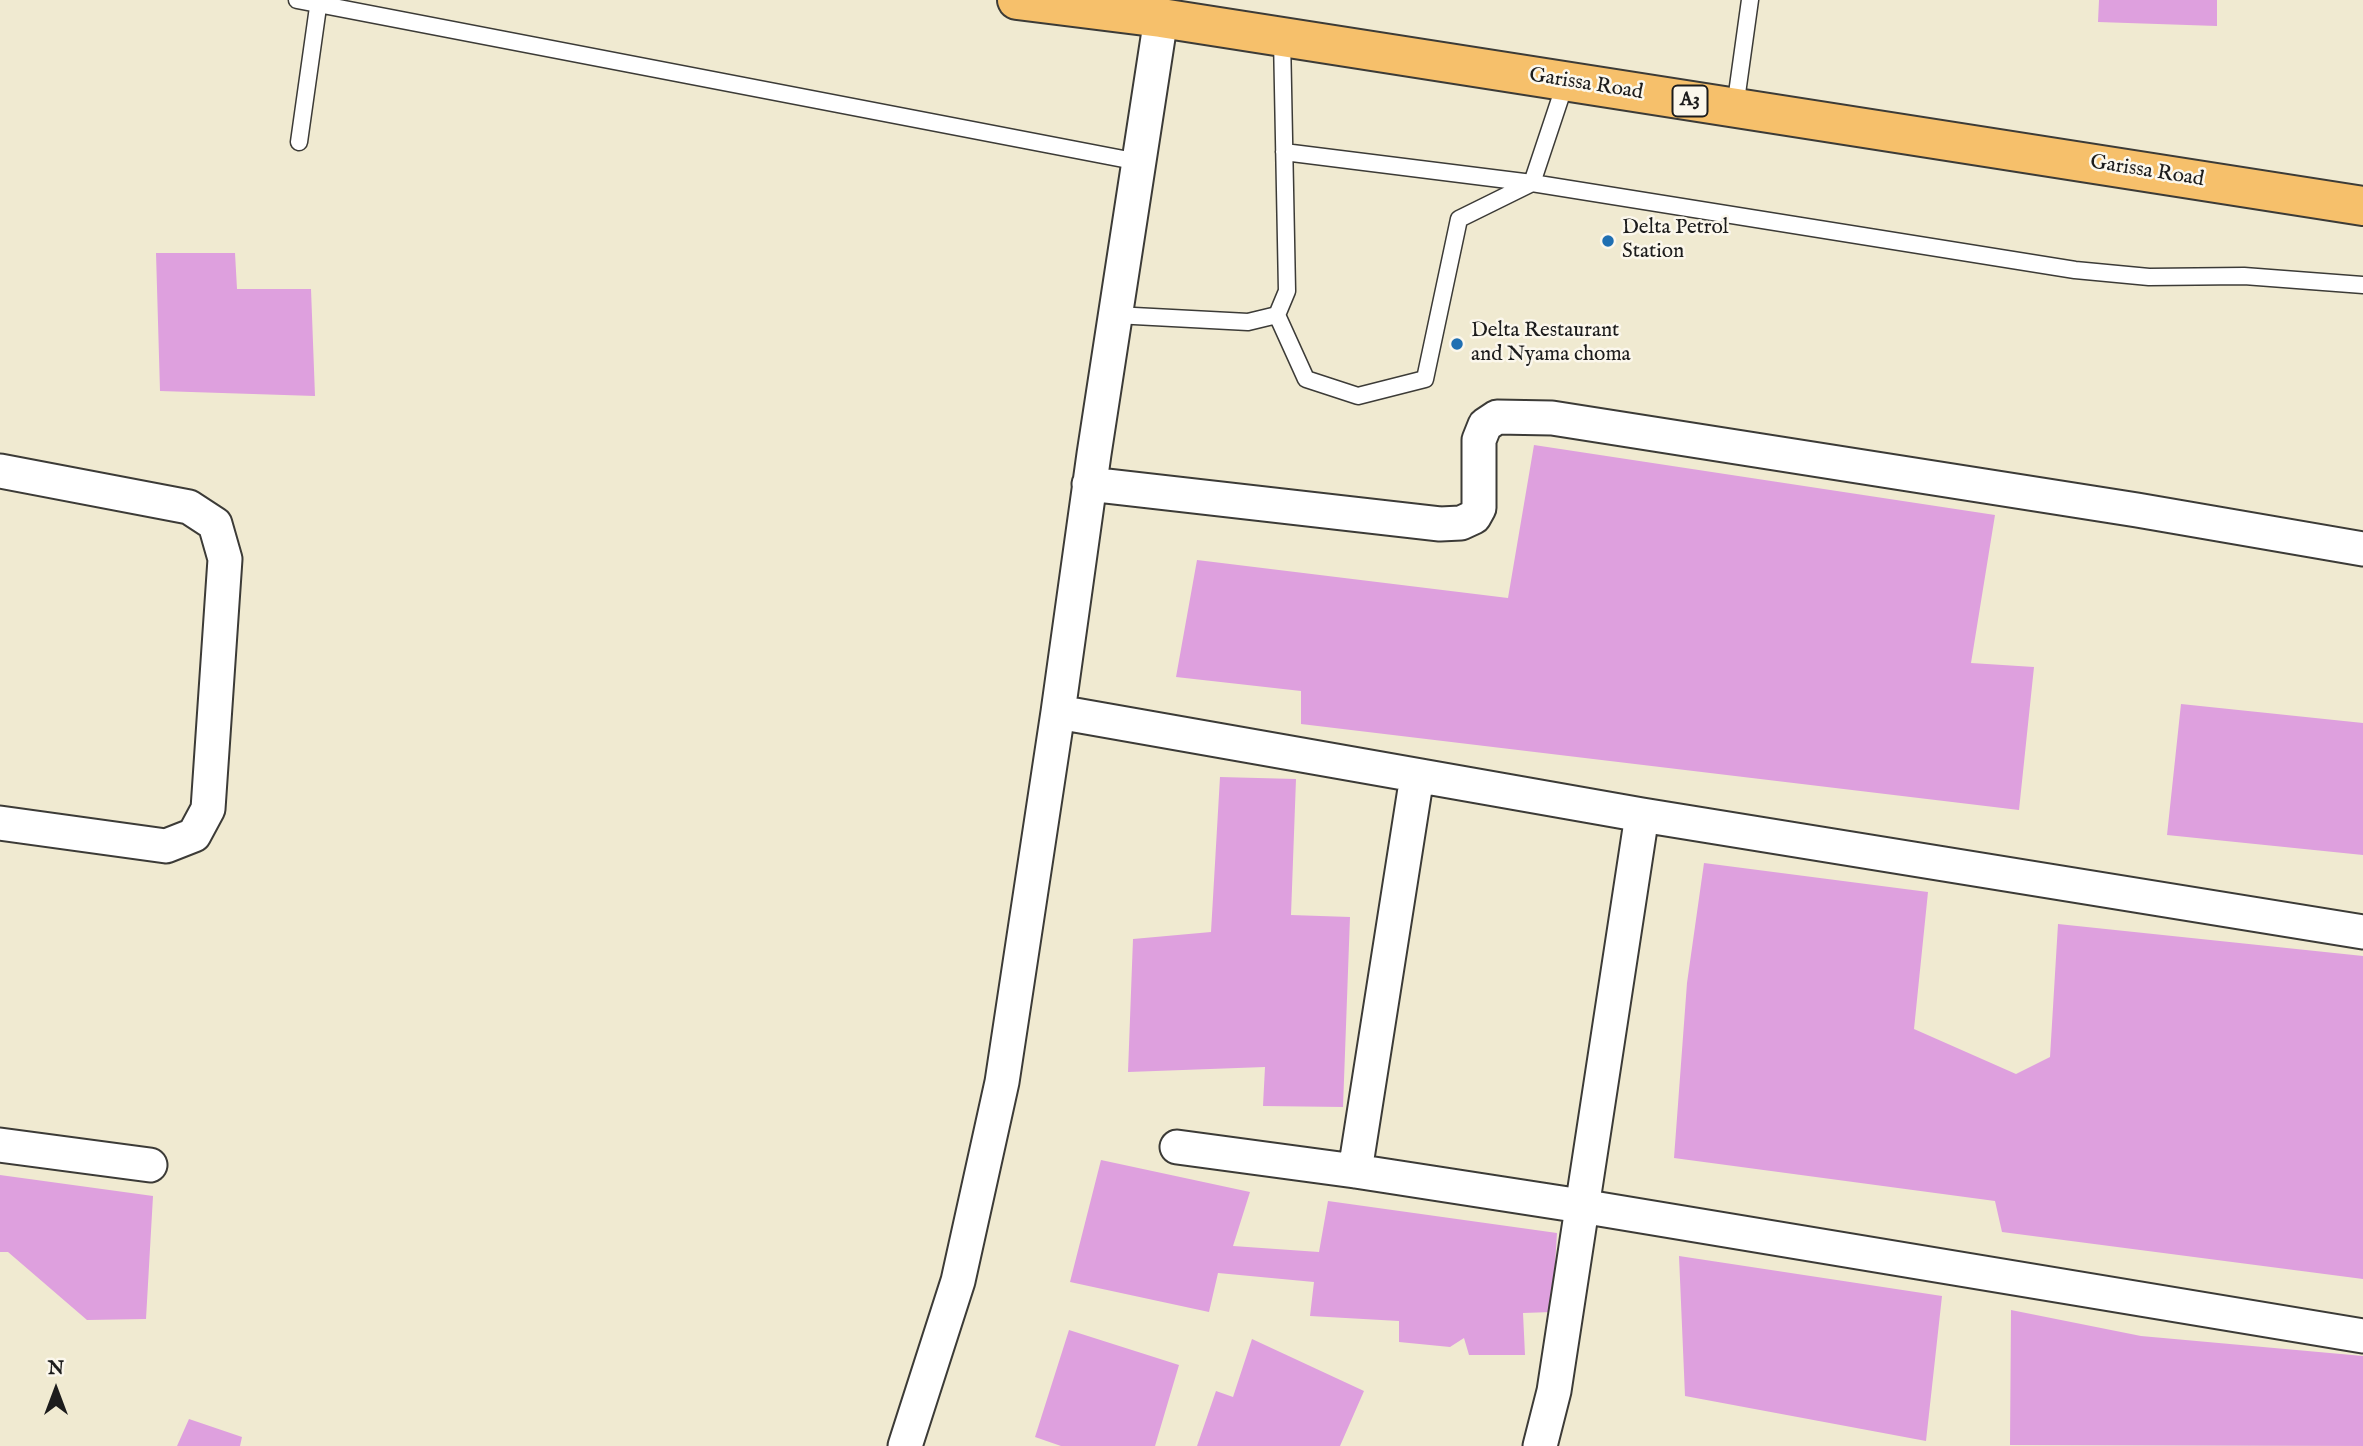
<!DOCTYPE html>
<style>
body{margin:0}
#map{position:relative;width:2363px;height:1446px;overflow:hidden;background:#f0ead1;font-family:"IM FELL English",serif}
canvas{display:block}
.north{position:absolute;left:21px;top:1355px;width:70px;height:70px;-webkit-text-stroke:5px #fbf7ec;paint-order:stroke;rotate:0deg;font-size:19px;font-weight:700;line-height:28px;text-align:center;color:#1c1c1c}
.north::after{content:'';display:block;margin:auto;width:24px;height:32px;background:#1c1c1c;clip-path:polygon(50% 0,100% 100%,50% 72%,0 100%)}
</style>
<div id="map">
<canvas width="2363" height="1446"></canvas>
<div class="north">N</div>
</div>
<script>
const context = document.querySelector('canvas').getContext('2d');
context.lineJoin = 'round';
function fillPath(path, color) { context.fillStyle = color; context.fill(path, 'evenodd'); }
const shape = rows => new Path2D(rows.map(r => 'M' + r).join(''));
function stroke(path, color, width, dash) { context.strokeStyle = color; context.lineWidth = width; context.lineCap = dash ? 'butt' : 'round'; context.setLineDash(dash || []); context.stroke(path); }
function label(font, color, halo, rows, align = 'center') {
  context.font = font + ' "IM FELL English",serif'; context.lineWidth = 5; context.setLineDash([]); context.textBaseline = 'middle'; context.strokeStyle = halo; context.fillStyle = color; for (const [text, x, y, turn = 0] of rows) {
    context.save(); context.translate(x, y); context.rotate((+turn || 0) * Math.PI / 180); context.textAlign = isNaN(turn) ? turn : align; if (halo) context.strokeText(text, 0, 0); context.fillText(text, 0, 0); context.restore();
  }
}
const building = shape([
 [2099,0,2217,0,2217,26,2098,22],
 [156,253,235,253,237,289,311,289,315,396,160,391],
 [1534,445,1995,515,1971,663,2034,667,2019,810,1301,724,1301,691,1176,677,1197,560,1508,598],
 [2181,704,2363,723,2363,855,2167,835],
 [1220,777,1296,779,1291,915,1350,917,1343,1107,1263,1106,1265,1067,1128,1072,1133,939,1211,932],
 [1704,863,1928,892,1914,1029,2016,1074,2050,1057,2058,924,2363,956,2363,1279,2002,1232,1995,1201,1674,1158,1687,983],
 [1101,1160,1250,1192,1233,1246,1319,1252,1328,1201,1557,1233,1552,1312,1523,1313,1525,1355,1469,1355,1464,1338,1450,1347,1399,1342,1399,1321,1310,1316,1314,1282,1218,1273,1209,1312,1070,1282],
 [0,1175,153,1196,146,1319,87,1320,8,1252,0,1252],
 [1679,1256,1942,1296,1926,1441,1685,1396],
 [2011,1310,2141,1336,2363,1356,2363,1446,2010,1445],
 [1069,1330,1179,1365,1155,1446,1061,1446,1035,1437],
 [1252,1339,1364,1391,1340,1446,1197,1446,1216,1391,1233,1397],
 [189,1419,242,1437,240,1446,177,1446]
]);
const lane = shape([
 [297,0,1139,162],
 [1735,108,1750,0],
 [299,142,319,0],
 [1284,152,1532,183,2075,270,2149,277,2244,276,2363,285],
 [1115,315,1248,322,1277,315,1287,291,1282,37],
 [1277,315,1306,379,1358,396,1425,379,1459,219,1532,183,1566,81]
]);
const street = shape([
 [0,471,189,507,215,524,225,559,208,809,194,835,166,846,0,823],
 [1089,484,1440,524,1461,523,1474,517,1479,508,1479,440,1485,425,1497,417,1552,418,2137,510,2363,549],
 [1058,712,1642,815,2363,932],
 [0,1145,150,1165],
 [1177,1147,1355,1171,1581,1206,2363,1336],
 [1355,1171,1417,776],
 [905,1446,958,1281,1002,1082,1058,712,1094,454,1161,18],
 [1540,1446,1554,1391,1642,815]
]);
const highway = shape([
 [1017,0,1161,18,2363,206]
]);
const markers = [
 [1608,241,7,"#1f6fb2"],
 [1457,344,7,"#1f6fb2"]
];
const shields = [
 [1690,101,35]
];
const shieldNames = [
 ["A3",1690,101]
];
const streetNames = [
 ["Garissa Road",1586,85,9],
 ["Garissa Road",2147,172,9]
];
const poiNames = [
 ["Delta Petrol",1622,229],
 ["Station",1622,253],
 ["Delta Restaurant",1471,332],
 ["and Nyama choma",1471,356]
];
fillPath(building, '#dea0de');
stroke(lane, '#3c3b37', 19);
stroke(street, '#3c3b37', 37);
stroke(highway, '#3c3b37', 42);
stroke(lane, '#fff', 16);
stroke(street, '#fff', 33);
stroke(highway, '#f6c06b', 38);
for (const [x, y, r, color] of markers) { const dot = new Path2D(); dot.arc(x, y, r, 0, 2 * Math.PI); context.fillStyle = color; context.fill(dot); stroke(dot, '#fbf7ec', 2.5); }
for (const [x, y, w] of shields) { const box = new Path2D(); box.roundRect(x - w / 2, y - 15.5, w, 31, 5); context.fillStyle = '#fbf7ec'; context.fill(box); stroke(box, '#1c1c1c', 2); }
label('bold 19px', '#1c1c1c', null, shieldNames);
label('21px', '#1c1c1c', '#fbf7ec', streetNames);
label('21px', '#1c1c1c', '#fbf7ec', poiNames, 'left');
</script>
